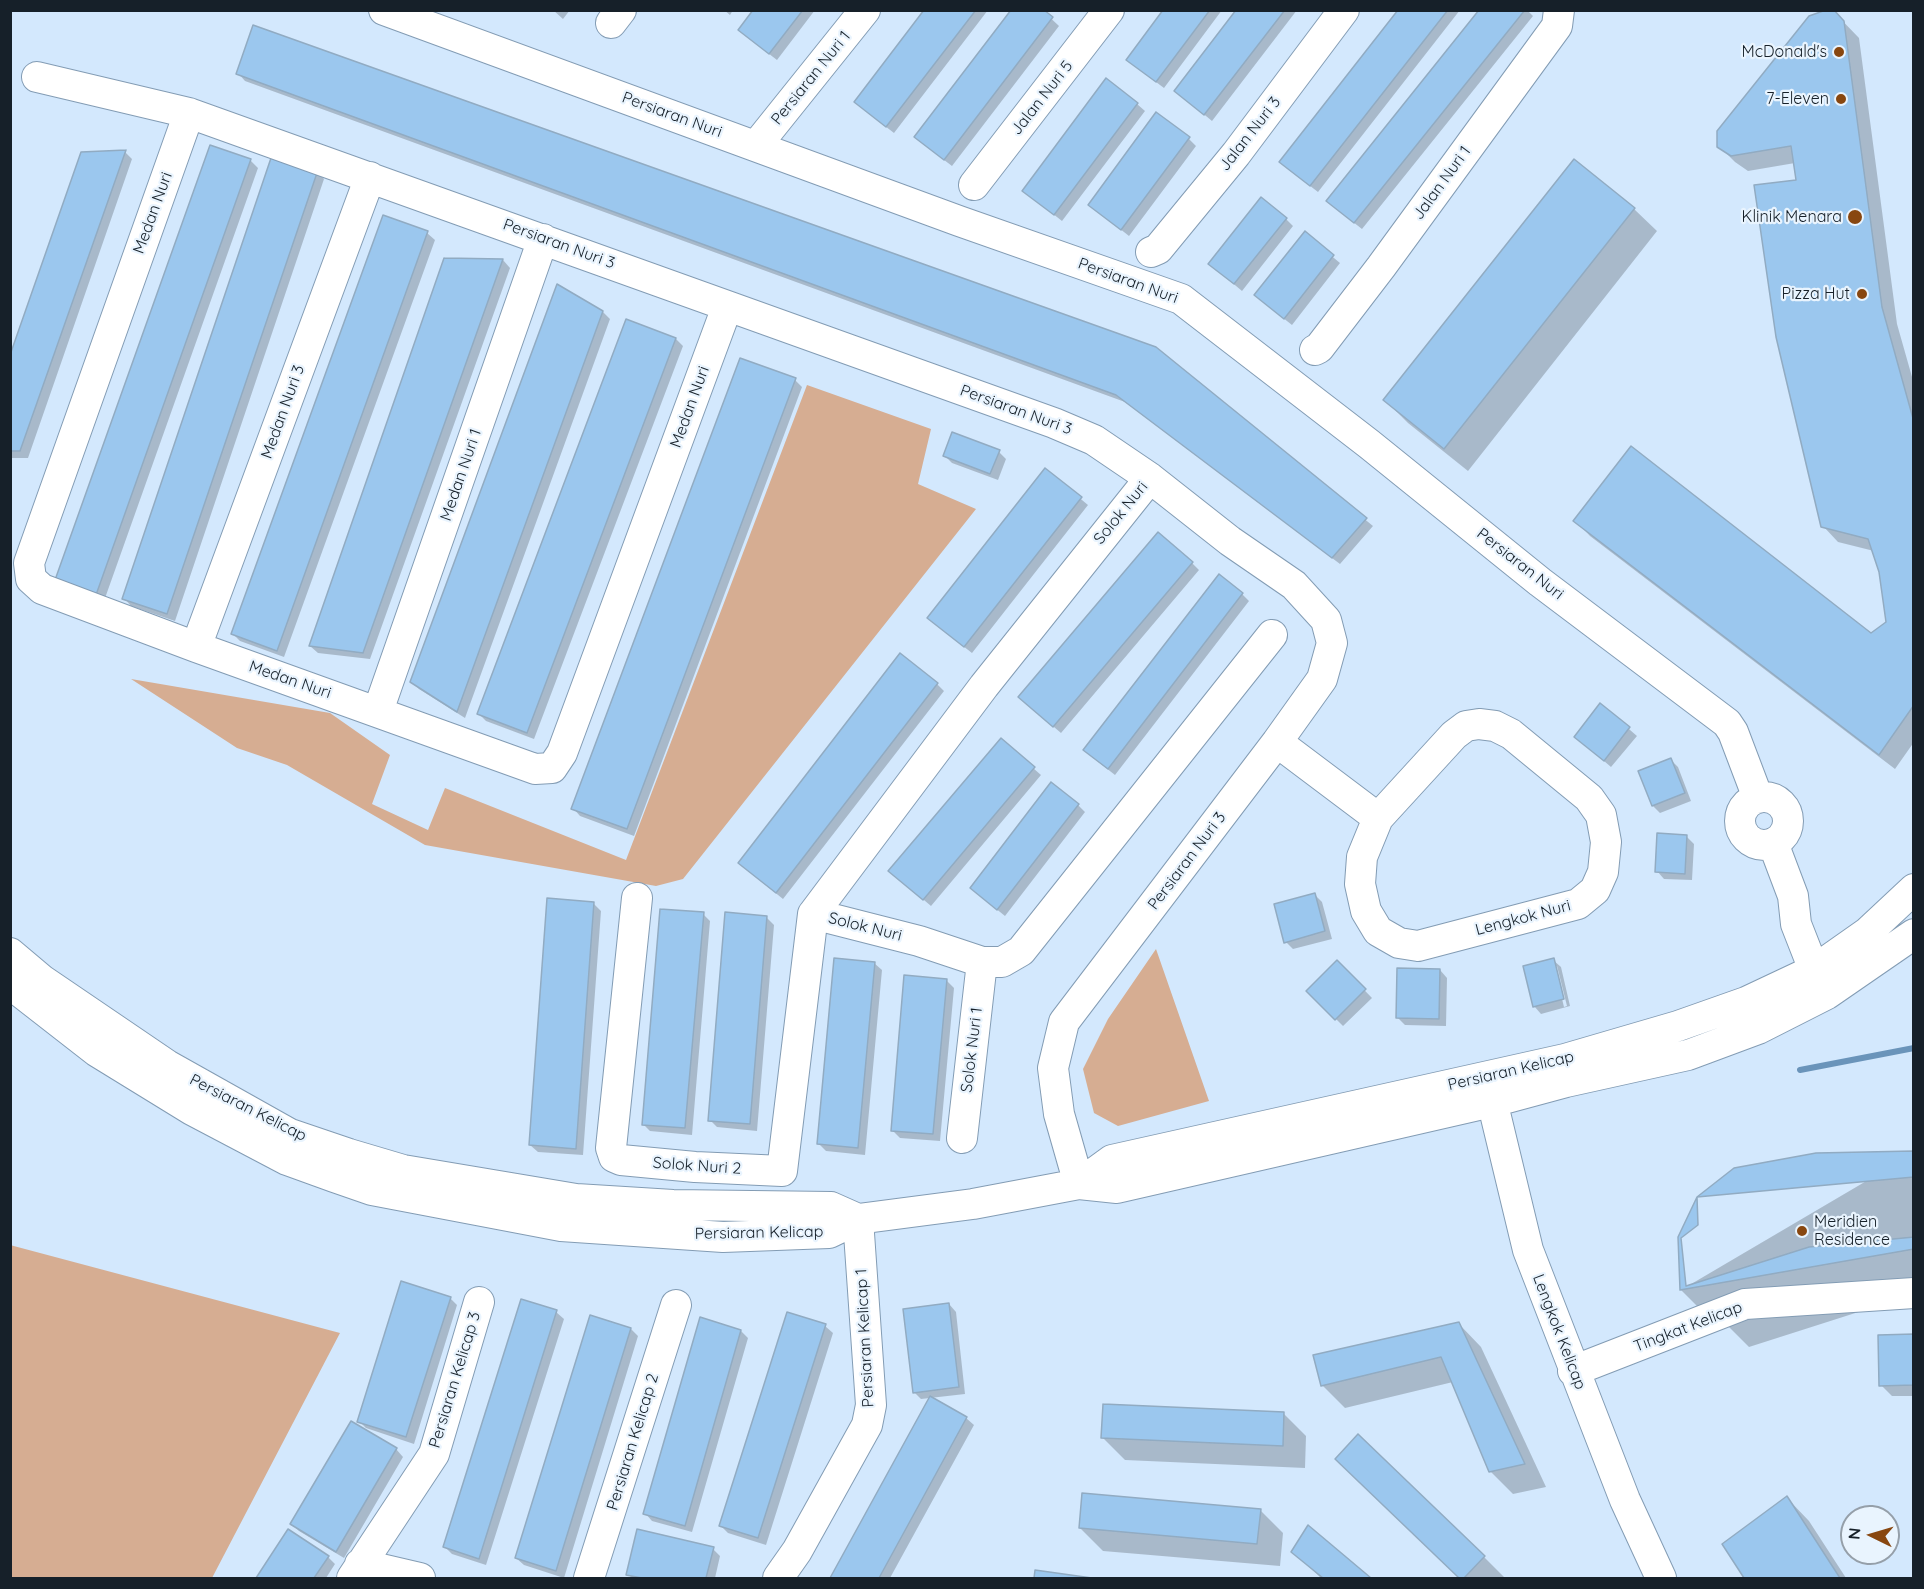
<!DOCTYPE html>
<style>
body{margin:0}
#map{position:relative;width:1924px;height:1589px;overflow:hidden;background:#d3e8fd;font-family:Quicksand,sans-serif}
canvas{display:block}
.frame{position:absolute;inset:0;border:12px solid #162029;pointer-events:none}
.north{position:absolute;left:1840px;top:1505px;width:60px;height:60px;box-sizing:border-box;background:#e9f4fe;border:2px solid #959fa9;border-radius:50%;rotate:275deg;font-size:16px;font-weight:700;line-height:24px;text-align:center;color:#162029}
.north::after{content:'';display:block;margin:auto;width:21px;height:27px;background:#884710;clip-path:polygon(50% 0,100% 100%,50% 72%,0 100%)}
</style>
<div id="map">
<canvas width="1924" height="1589"></canvas>
<div class="frame"></div>
<div class="north">N</div>
</div>
<script>
const context = document.querySelector('canvas').getContext('2d');
context.lineJoin = 'round';
function fillPath(path, color) { context.fillStyle = color; context.fill(path, 'evenodd'); }
const shape = rows => new Path2D(rows.map(r => 'M' + r).join(''));
function stroke(path, color, width, dash) { context.strokeStyle = color; context.lineWidth = width; context.lineCap = dash ? 'butt' : 'round'; context.setLineDash(dash || []); context.stroke(path); }
function label(font, color, halo, rows, align = 'center') {
  context.font = font + ' Quicksand,sans-serif'; context.lineWidth = 4.5; context.setLineDash([]); context.textBaseline = 'middle'; context.strokeStyle = halo; context.fillStyle = color; for (const [text, x, y, turn = 0] of rows) {
    context.save(); context.translate(x, y); context.rotate((+turn || 0) * Math.PI / 180); context.textAlign = isNaN(turn) ? turn : align; if (halo) context.strokeText(text, 0, 0); context.fillText(text, 0, 0); context.restore();
  }
}
const green = shape([
 [807,385,931,429,918,484,976,509,683,879,656,886,425,845,287,765,237,748,131,679,330,713,390,755,372,804,428,830,445,788,626,860],
 [1156,949,1209,1101,1118,1126,1094,1113,1083,1069,1108,1019],
 [10,1245,340,1333,212,1578,11,1578]
]);
const shadow = shape([
 [553,10,570,10,563,19],
 [724,10,733,10,730,15],
 [755,10,815,10,777,60,747,37],
 [926,10,988,10,894,133,863,109],
 [1042,10,1059,26,952,166,923,144],
 [1165,10,1222,10,1164,88,1136,67],
 [1238,10,1297,10,1212,121,1176,91],
 [1400,10,1460,10,1318,192,1288,169],
 [1481,10,1527,10,1533,16,1362,229,1335,208],
 [1832,10,1859,38,1897,324,1914,384,1914,742,1895,769,1590,536,1575,520,1871,635,1887,623,1880,571,1874,551,1838,542,1823,526,1795,163,1748,171,1735,162,1719,146],
 [238,73,1155,348,1373,526,1340,564,1125,402,245,81],
 [1137,104,1145,111,1062,221,1024,191],
 [1189,139,1196,146,1129,236,1090,205],
 [211,147,251,161,258,168,104,601,57,579],
 [125,152,132,159,28,458,10,458,10,359,82,154],
 [317,171,324,179,175,621,131,606,124,598],
 [1634,209,1657,231,1468,471,1408,423,1385,400],
 [384,217,427,233,435,240,284,657,240,641,233,634],
 [1286,219,1293,226,1242,291,1210,264],
 [1305,234,1340,263,1292,325,1263,302],
 [445,259,503,260,510,268,370,659,318,653,310,646],
 [603,312,610,319,465,718,419,689,412,681],
 [627,321,676,339,683,346,534,739,486,721,478,713],
 [795,380,802,387,634,836,580,816,573,808],
 [999,452,1006,459,998,480,952,463,944,455],
 [1046,470,1088,505,972,653,936,625],
 [1192,563,1199,570,1061,733,1027,704],
 [1242,594,1249,601,1115,775,1092,757],
 [937,684,944,691,783,899,747,870],
 [1601,705,1637,736,1611,767,1576,737],
 [1001,740,1041,775,931,906,898,878],
 [1671,760,1678,767,1691,801,1660,813,1653,806,1640,772],
 [1078,805,1085,812,1005,916,979,895],
 [1687,837,1694,844,1692,880,1664,879,1657,871],
 [1314,894,1322,902,1332,939,1293,949,1286,942],
 [594,904,601,911,583,1155,538,1152,530,1145],
 [703,914,710,921,692,1135,650,1131,643,1124],
 [766,917,774,925,757,1131,717,1127,710,1120],
 [1553,960,1561,967,1570,1006,1541,1014,1534,1006],
 [1554,966,1557,966,1567,1006,1564,1007],
 [1337,962,1372,998,1343,1026,1308,991],
 [874,963,882,970,865,1155,826,1151,818,1143],
 [1440,970,1447,978,1446,1026,1405,1025,1398,1018],
 [946,980,954,988,940,1141,900,1138,892,1130],
 [1914,1153,1914,1304,1871,1308,1749,1347,1713,1311,1703,1312,1681,1290],
 [450,1298,457,1305,414,1444,366,1428,359,1421],
 [949,1304,956,1312,965,1394,921,1399,914,1392],
 [556,1312,564,1319,486,1565,452,1554,445,1547],
 [1459,1324,1481,1347,1546,1487,1513,1494,1490,1471,1453,1382,1345,1408,1322,1385],
 [825,1326,833,1333,766,1545,728,1533,721,1526],
 [631,1329,638,1336,564,1578,524,1565,516,1558],
 [741,1331,748,1338,692,1532,652,1521,645,1513],
 [1914,1335,1914,1396,1892,1396,1881,1385],
 [930,1398,966,1418,974,1425,890,1578,832,1578],
 [1283,1413,1306,1436,1305,1468,1125,1460,1103,1438],
 [352,1423,396,1449,403,1457,344,1558,299,1531,292,1524],
 [1358,1436,1484,1557,1505,1578,1460,1578,1359,1482],
 [1787,1498,1809,1521,1846,1578,1746,1578,1724,1545],
 [1260,1510,1283,1533,1280,1566,1103,1551,1080,1528],
 [1308,1527,1369,1578,1321,1578,1293,1552],
 [289,1531,328,1557,335,1564,326,1578,258,1578],
 [713,1549,720,1556,715,1578,632,1578,628,1574],
 [1036,1571,1082,1578,1035,1578]
]);
const stream = shape([
 [1800,1070,1914,1048]
]);
const building = shape([
 [753,10,803,10,769,54,738,30,753,10],
 [924,10,976,10,886,127,854,102,924,10],
 [1011,10,1044,10,1053,17,944,160,914,137,1011,10],
 [1163,10,1210,10,1156,82,1126,60,1163,10],
 [1236,10,1285,10,1204,115,1174,91,1236,10],
 [1398,10,1448,10,1310,186,1279,162,1398,10],
 [1479,10,1525,10,1354,223,1326,201,1479,10],
 [1826,10,1834,10,1844,21,1882,307,1914,422,1914,705,1879,755,1573,521,1631,446,1871,633,1886,622,1879,572,1868,539,1821,527,1776,337,1754,185,1796,180,1791,146,1731,156,1717,147,1717,131,1809,16,1826,10],
 [253,25,1156,347,1367,518,1332,558,1116,395,236,74,253,25],
 [1106,78,1138,103,1054,215,1022,191,1106,78],
 [1156,112,1190,137,1121,230,1088,205,1156,112],
 [210,145,251,159,96,595,55,580,210,145],
 [126,150,20,451,10,451,10,355,81,152,126,150],
 [272,155,318,170,167,614,122,599,272,155],
 [1574,159,1635,208,1444,449,1383,400,1574,159],
 [1261,197,1287,218,1234,284,1208,264,1261,197],
 [383,215,428,231,277,651,231,634,383,215],
 [1305,231,1334,255,1284,319,1254,295,1305,231],
 [444,258,503,259,363,653,309,646,444,258],
 [557,284,603,311,457,712,410,682,557,284],
 [626,319,676,338,527,733,477,714,626,319],
 [740,358,796,378,627,829,571,809,740,358],
 [952,432,1000,450,990,474,943,456,952,432],
 [1045,468,1082,497,964,647,927,618,1045,468],
 [1158,532,1193,562,1053,727,1018,697,1158,532],
 [1219,574,1243,593,1108,769,1083,750,1219,574],
 [900,653,938,683,776,893,738,863,900,653],
 [1600,703,1630,727,1604,761,1574,737,1600,703],
 [1001,738,1035,767,923,900,888,871,1001,738],
 [1671,758,1685,793,1652,806,1638,771,1671,758],
 [1051,782,1079,804,997,910,970,888,1051,782],
 [1657,833,1687,835,1685,874,1655,872,1657,833],
 [1315,893,1325,931,1284,943,1274,904,1315,893],
 [547,898,594,902,576,1149,529,1145,547,898],
 [660,909,704,912,685,1128,642,1125,660,909],
 [725,912,767,916,750,1124,708,1121,725,912],
 [834,958,875,962,858,1148,817,1144,834,958],
 [1554,958,1564,999,1533,1007,1523,966,1554,958],
 [1337,960,1366,989,1335,1020,1306,991,1337,960],
 [1397,968,1440,969,1439,1019,1396,1018,1397,968],
 [904,975,947,979,933,1134,891,1131,904,975],
 [1914,1151,1914,1249,1680,1290,1678,1237,1697,1197,1734,1168,1816,1153,1914,1151],
 [1914,1177,1914,1237,1809,1247,1686,1286,1681,1238,1698,1225,1697,1197,1914,1177],
 [401,1281,451,1297,406,1437,357,1422,401,1281],
 [521,1299,557,1310,479,1559,443,1547,521,1299],
 [949,1303,959,1387,913,1393,903,1309,949,1303],
 [787,1312,826,1324,758,1538,719,1526,787,1312],
 [590,1315,631,1328,556,1571,515,1558,590,1315],
 [700,1317,741,1330,685,1526,643,1514,700,1317],
 [1459,1322,1525,1464,1489,1472,1441,1357,1321,1386,1313,1355,1459,1322],
 [1914,1334,1914,1385,1879,1386,1878,1335,1914,1334],
 [930,1396,967,1417,879,1578,830,1578,930,1396],
 [1103,1404,1284,1412,1283,1446,1101,1438,1103,1404],
 [351,1421,397,1448,336,1552,290,1524,351,1421],
 [1358,1434,1485,1556,1464,1578,1459,1578,1335,1459,1358,1434],
 [1082,1493,1261,1509,1257,1544,1079,1528,1082,1493],
 [1787,1496,1840,1578,1744,1578,1722,1544,1787,1496],
 [1308,1525,1371,1578,1323,1578,1291,1552,1308,1525],
 [288,1529,329,1556,314,1578,256,1578,288,1529],
 [637,1529,714,1547,706,1578,642,1578,626,1575,637,1529],
 [1035,1570,1092,1578,1034,1578,1035,1570]
]);
const minor = shape([
 [384,10,959,221,1181,299,1369,444,1540,582,1727,723,1733,732,1758,798],
 [611,23,621,10],
 [37,77,189,113,1054,423,1094,440,1150,478,1230,541,1294,585,1326,620,1332,643,1322,679,1277,742,1064,1022,1053,1068,1059,1114,1079,1184],
 [189,113,29,563,31,579,42,589,196,647,535,769,552,768,562,753,727,307],
 [756,146,865,10],
 [974,185,1109,10],
 [1151,252,1158,249,1236,154,1344,10],
 [1315,350,1319,348,1381,267,1557,26,1559,10],
 [196,647,370,177],
 [378,711,543,239],
 [1479,724,1495,726,1511,734,1589,798,1601,815,1606,842,1603,872,1595,890,1578,904,1418,946,1399,943,1378,931,1366,911,1360,884,1362,857,1378,818,1454,735,1466,726,1479,724],
 [1277,742,1378,818],
 '1740 821a24 24 0 1 1 48 0a24 24 0 1 1-48 0Z',
 [1773,843,1793,896,1796,924,1814,970,1823,986],
 [637,898,611,1148,614,1157,621,1160,695,1167,782,1171,813,914,984,686,1150,478],
 [813,914,919,941,982,962,1002,962,1021,951,1272,635],
 [10,953,42,980,167,1065,290,1134,349,1154,403,1170,576,1199,673,1205,831,1207,858,1219],
 [10,984,96,1051,192,1110,287,1160,334,1177,372,1190,561,1226,723,1237,829,1233,858,1219,973,1204,1079,1184,1117,1188,1492,1102,1566,1082,1688,1055,1758,1029,1827,994,1914,934],
 [1488,1084,1528,1250,1625,1500,1661,1578],
 [962,1138,982,962],
 [1079,1184,1112,1160,1565,1059,1678,1026,1746,1002,1814,970,1868,932,1914,889],
 [1573,1371,1745,1304,1914,1293],
 [360,1564,420,1578],
 [352,1578,434,1454,479,1302],
 [589,1578,676,1305],
 [778,1578,797,1551,867,1425,871,1405,858,1219]
]);
const markers = [
 [1839,52,6,"#884710"],
 [1841,99,6,"#884710"],
 [1855,217,8,"#884710"],
 [1862,294,6,"#884710"],
 [1802,1231,6,"#884710"]
];
const poiNames = [
 ["McDonald's",1827,52],
 ["7-Eleven",1829,99],
 ["Klinik Menara",1842,217],
 ["Pizza Hut",1850,294],
 ["Meridien",1814,1222,"left"],
 ["Residence",1814,1240,"left"]
];
const streetNames = [
 ["Persiaran Nuri 1",811,78,-51],
 ["Jalan Nuri 5",1042,98,-52],
 ["Persiaran Nuri",672,115,20],
 ["Jalan Nuri 3",1250,134,-52],
 ["Jalan Nuri 1",1442,183,-54],
 ["Medan Nuri",153,213,-70],
 ["Persiaran Nuri 3",559,244,20],
 ["Persiaran Nuri",1128,281,20],
 ["Medan Nuri",690,407,-70],
 ["Persiaran Nuri 3",1016,410,20],
 ["Medan Nuri 3",283,412,-70],
 ["Medan Nuri 1",461,475,-71],
 ["Solok Nuri",1121,513,-51],
 ["Persiaran Nuri",1520,564,38],
 ["Medan Nuri",290,680,19],
 ["Persiaran Nuri 3",1187,861,-53],
 ["Lengkok Nuri",1523,918,-15],
 ["Solok Nuri",865,927,14],
 ["Solok Nuri 1",972,1050,-83],
 ["Persiaran Kelicap",1511,1071,-13],
 ["Persiaran Kelicap",248,1108,27],
 ["Solok Nuri 2",697,1166,4],
 ["Persiaran Kelicap",759,1233,-1],
 ["Tingkat Kelicap",1688,1327,-21],
 ["Lengkok Kelicap",1559,1332,69],
 ["Persiaran Kelicap 1",865,1338,-93],
 ["Persiaran Kelicap 3",455,1380,-73],
 ["Persiaran Kelicap 2",633,1442,-73]
];
fillPath(green, '#d6ad92');
fillPath(shadow, '#0003');
stroke(stream, '#6a94ba', 6);
fillPath(building, '#9bc7ee');
stroke(building, '#91abc2', 1.5);
stroke(minor, '#839cb4', 32);
stroke(minor, '#fff', 30);
for (const [x, y, r, color] of markers) { const dot = new Path2D(); dot.arc(x, y, r, 0, 2 * Math.PI); context.fillStyle = color; context.fill(dot); stroke(dot, '#e9f4fe', 2); }
label('16px', '#162029', '#e9f4fe', poiNames, 'right');
label('16px', '#162029', '#e9f4fe', streetNames);
</script>
